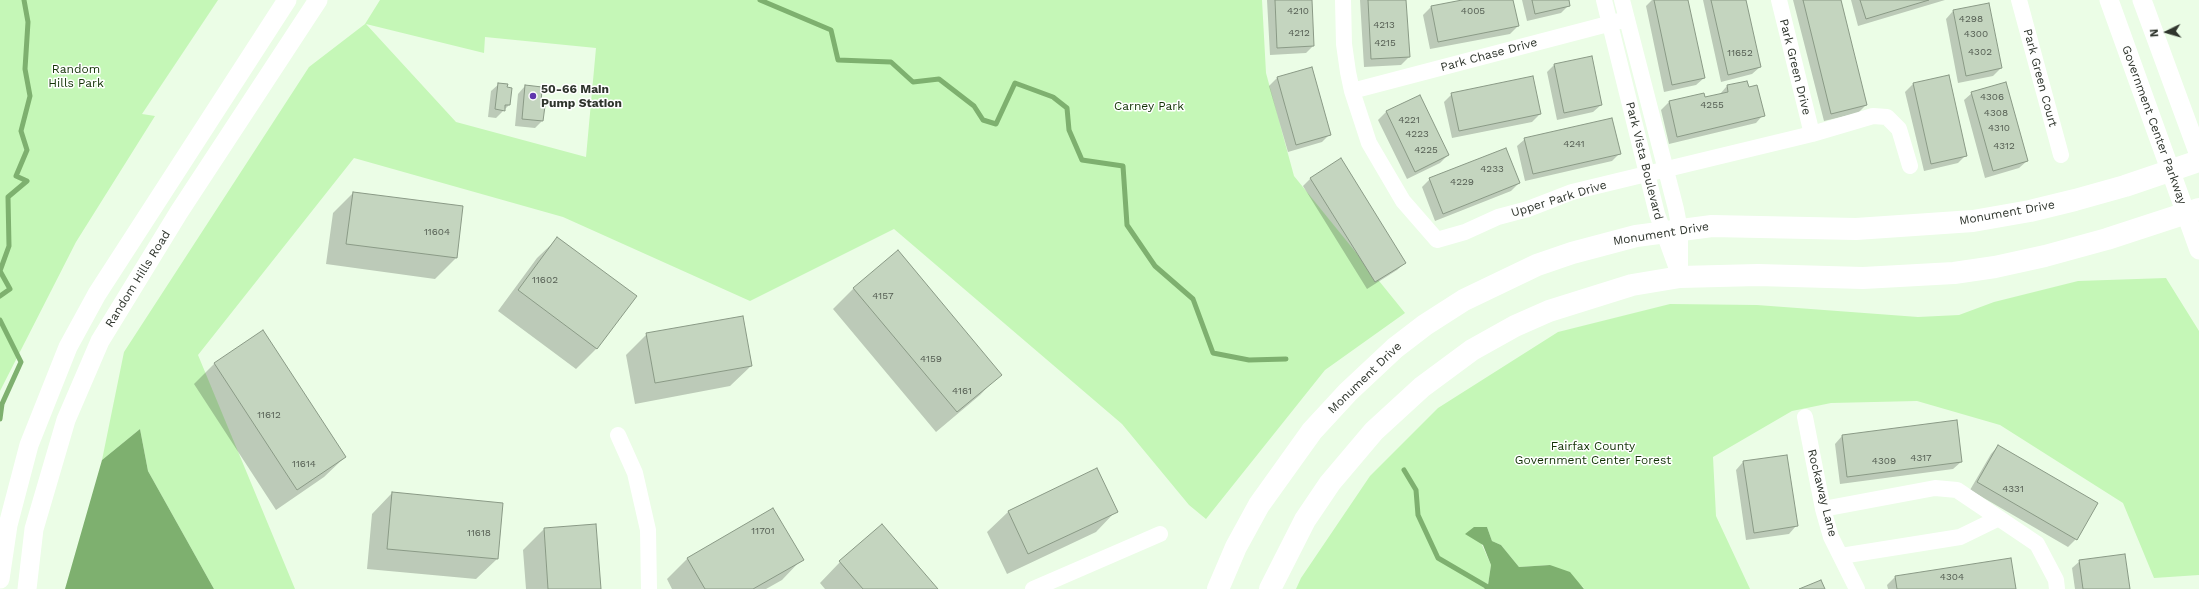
<!DOCTYPE html>
<style>
body{margin:0}
#map{position:relative;width:2199px;height:589px;overflow:hidden;background:#ebfde6;font-family:"Work Sans",sans-serif}
canvas{display:block}
.north{position:absolute;left:2147px;top:12px;width:40px;height:40px;-webkit-text-stroke:3px #fff;paint-order:stroke;rotate:265deg;font-size:11px;font-weight:700;line-height:16px;text-align:center;color:#2f352d}
.north::after{content:'';display:block;margin:auto;width:14px;height:18px;background:#2f352d;clip-path:polygon(50% 0,100% 100%,50% 72%,0 100%)}
</style>
<div id="map">
<canvas width="2199" height="589"></canvas>
<div class="north">N</div>
</div>
<script>
const context = document.querySelector('canvas').getContext('2d');
context.lineJoin = 'round';
function fillPath(path, color) { context.fillStyle = color; context.fill(path, 'evenodd'); }
const shape = rows => new Path2D(rows.map(r => 'M' + r).join(''));
function stroke(path, color, width, dash) { context.strokeStyle = color; context.lineWidth = width; context.lineCap = dash ? 'butt' : 'round'; context.setLineDash(dash || []); context.stroke(path); }
function label(font, color, halo, rows, align = 'center') {
  context.font = font + ' "Work Sans",sans-serif'; context.lineWidth = 3; context.setLineDash([]); context.textBaseline = 'middle'; context.strokeStyle = halo; context.fillStyle = color; for (const [text, x, y, turn = 0] of rows) {
    context.save(); context.translate(x, y); context.rotate((+turn || 0) * Math.PI / 180); context.textAlign = isNaN(turn) ? turn : align; if (halo) context.strokeText(text, 0, 0); context.fillText(text, 0, 0); context.restore();
  }
}
const green = shape([
 [0,0,218,0,142,114,155,116,76,242,0,391],
 [380,0,1262,0,1266,73,1294,176,1405,313,1325,370,1206,519,1189,505,1122,424,894,229,750,301,563,217,354,158,198,355,295,589,214,589,148,471,140,429,102,460,124,352,309,67,365,24],
 [366,24,484,53,485,37,596,48,586,157,456,122],
 [2166,278,2199,331,2199,575,2154,578,2123,503,2000,425,1917,401,1831,403,1792,411,1713,457,1716,516,1750,589,1584,589,1583,587,1550,565,1519,567,1501,545,1492,541,1487,527,1474,527,1491,565,1488,585,1484,589,1296,589,1301,578,1370,476,1438,408,1558,332,1670,304,1757,305,1918,317,1959,315,1994,302,2078,281]
]);
const water = shape([
 [140,429,148,471,214,589,65,589,102,460],
 [1474,527,1487,527,1492,541,1501,545,1519,567,1550,565,1570,572,1584,589,1484,589,1488,585,1491,565,1483,545,1465,534]
]);
const shadow = shape([
 [1267,0,1311,0,1313,46,1306,53,1270,55],
 [1360,0,1405,0,1409,57,1401,65,1364,67],
 [1467,0,1512,0,1518,26,1510,34,1430,49,1423,15,1431,7],
 [1522,0,1568,0,1569,5,1561,13,1527,21],
 [1652,0,1687,0,1704,78,1696,85,1664,92,1646,6],
 [1703,0,1745,0,1760,67,1752,74,1721,82],
 [1793,0,1840,0,1866,105,1858,113,1824,121],
 [1851,0,1945,0,1858,26],
 [1953,11,2001,68,1993,76,1958,83,1946,19],
 [1554,65,1601,105,1593,112,1557,120,1547,72],
 [1311,68,1330,134,1322,142,1288,152,1269,86,1277,78],
 [1948,76,1966,155,1958,163,1924,171,1905,92,1913,84],
 [499,84,509,105,496,118,488,117,491,91],
 [525,86,539,106,542,121,535,128,515,126,518,94],
 [1727,86,1748,88,1763,115,1756,123,1669,144,1661,110,1669,102,1703,94,1704,98,1720,94],
 [1972,93,2027,161,2019,168,1985,178,1964,100],
 [1452,94,1540,114,1532,122,1452,138,1444,102],
 [1419,96,1448,155,1440,163,1407,179,1378,120,1386,112],
 [1525,139,1620,153,1612,161,1525,181,1517,146],
 [1311,178,1405,263,1397,270,1367,289,1303,186],
 [1430,179,1519,183,1511,191,1435,221,1422,187],
 [353,193,456,258,435,279,326,264,333,213],
 [558,238,635,296,596,349,576,369,498,311,537,258],
 [854,288,1000,374,980,395,936,432,833,309],
 [263,332,345,457,324,477,276,510,194,384,214,364],
 [647,334,751,366,730,386,635,404,626,355],
 [1842,436,1961,462,1953,469,1840,484,1835,444],
 [1998,446,2076,539,2068,547,1970,490,1991,454],
 [1743,462,1796,526,1789,534,1746,540,1736,470],
 [1097,469,1116,511,1096,532,1007,574,987,532,1008,512],
 [392,493,497,559,476,579,367,569,372,514],
 [544,529,600,589,526,589,523,550],
 [687,559,802,559,782,580,766,589,672,589,667,579],
 [2010,559,2015,589,1888,589,1887,585,1895,577],
 [2080,561,2128,589,2075,589,2072,568],
 [840,562,936,589,825,589,820,583]
]);
const stream = shape([
 [760,0,831,30,838,60,891,62,913,82,939,79,974,106,983,120,996,124,1015,83,1053,97,1067,108,1069,130,1082,160,1123,166,1127,225,1155,266,1193,299,1213,353,1249,360,1286,359],
 [0,271,9,246,8,197,27,181,16,176,27,150,21,131,30,96,25,69,28,22,24,0],
 [0,271,10,289,0,296],
 [0,320,21,362,2,404,0,419],
 [1404,470,1416,490,1418,515,1438,558,1491,589]
]);
const building = shape([
 [1275,0,1312,0,1314,46,1277,48,1275,0],
 [1368,0,1406,0,1410,57,1371,59,1368,0],
 [1462,0,1513,0,1519,26,1438,42,1431,6,1462,0],
 [1532,0,1569,0,1570,6,1535,14,1532,0],
 [1654,0,1688,0,1705,78,1672,85,1654,0],
 [1711,0,1746,0,1761,67,1728,75,1711,0],
 [1803,0,1841,0,1867,105,1831,114,1803,0],
 [1860,0,1929,0,1866,19,1860,0],
 [1989,3,2002,68,1966,76,1953,10,1989,3],
 [1592,56,1602,105,1564,113,1554,64,1592,56],
 [1312,67,1331,135,1296,145,1277,77,1312,67],
 [1949,75,1967,156,1931,164,1913,83,1949,75],
 [1533,76,1541,114,1459,131,1451,93,1533,76],
 [1747,81,1749,87,1757,85,1765,116,1677,137,1669,101,1704,93,1705,97,1728,92,1727,85,1747,81],
 [2006,82,2028,161,1993,171,1971,92,2006,82],
 [498,83,508,84,507,87,512,88,510,105,505,105,505,111,495,109,498,83],
 [525,85,542,87,541,105,545,106,543,121,522,119,525,85],
 [1420,95,1449,155,1415,172,1386,111,1420,95],
 [1612,118,1621,154,1533,174,1524,138,1612,118],
 [1506,148,1520,183,1443,214,1429,178,1506,148],
 [1341,158,1406,263,1375,282,1310,178,1341,158],
 [353,192,463,206,457,258,346,244,353,192],
 [557,237,637,296,597,349,518,290,557,237],
 [898,250,1002,375,957,412,853,288,898,250],
 [743,316,752,366,655,383,646,333,743,316],
 [263,330,346,457,297,490,214,363,263,330],
 [1957,420,1962,462,1847,477,1842,435,1957,420],
 [1998,445,2098,503,2077,540,1977,482,1998,445],
 [1787,455,1798,526,1754,533,1743,461,1787,455],
 [1097,468,1118,512,1028,554,1008,511,1097,468],
 [392,492,503,503,498,559,387,549,392,492],
 [773,508,804,560,753,589,705,589,687,558,773,508],
 [596,524,601,589,548,589,544,528,596,524],
 [882,524,938,589,863,589,839,561,882,524],
 [2125,554,2130,589,2083,589,2079,560,2125,554],
 [2011,558,2016,589,1897,589,1895,576,2011,558],
 [1821,580,1825,589,1799,589,1821,580]
]);
const minor = shape([
 [1343,0,1344,44,1348,72,1352,91,1369,143,1403,201,1437,240,1465,232,1498,217,1528,209,1572,192,1812,134,1873,116,1887,117,1899,129,1910,166],
 [1604,0,1657,214,1680,277],
 [1622,0,1676,209,1680,230,1680,269],
 [1779,0,1812,134],
 [2019,0,2061,155],
 [1352,91,1627,19],
 [1805,417,1823,509,1831,537,1857,589],
 [618,435,635,473,648,530,649,589],
 [1823,509,1935,488,1957,490,2037,544,2056,580,2057,589],
 [1841,556,1960,537,1999,518],
 [1033,589,1160,534]
]);
const tertiary = shape([
 [2109,0,2199,250],
 [2142,0,2199,155],
 [0,579,8,525,29,445,68,347,97,294,287,0],
 [27,589,34,529,66,420,100,341,179,212,318,0]
]);
const secondary = shape([
 [1218,589,1236,547,1259,505,1312,431,1348,392,1395,348,1425,325,1464,300,1537,265,1572,253,1636,236,1712,226,1856,229,1973,221,2030,211,2075,200,2125,186,2199,161],
 [1270,589,1305,520,1330,483,1374,431,1422,387,1472,350,1515,326,1549,311,1632,285,1680,277,1758,275,1863,278,1954,273,1995,267,2045,256,2107,239,2199,209]
]);
const markers = [
 [533,96,4,"#6036ad"]
];
const numberNames = [
 ["4210",1298,11],
 ["4005",1473,11],
 ["4298",1971,19],
 ["4213",1384,25],
 ["4212",1299,33],
 ["4300",1976,34],
 ["4215",1385,43],
 ["4302",1980,52],
 ["11652",1740,53],
 ["4306",1992,97],
 ["4255",1712,105],
 ["4308",1996,113],
 ["4221",1409,120],
 ["4310",1999,128],
 ["4223",1417,134],
 ["4241",1574,144],
 ["4312",2004,146],
 ["4225",1426,150],
 ["4233",1492,169],
 ["4229",1462,182],
 ["11604",437,232],
 ["11602",545,280],
 ["4157",883,296],
 ["4159",931,359],
 ["4161",962,391],
 ["11612",269,415],
 ["4317",1921,458],
 ["4309",1884,461],
 ["11614",304,464],
 ["4331",2013,489],
 ["11701",763,531],
 ["11618",479,533],
 ["4304",1952,577]
];
const streetNames = [
 ["Park Chase Drive",1489,55,-15],
 ["Park Green Drive",1795,67,76],
 ["Park Green Court",2040,78,75],
 ["Government Center Parkway",2154,125,70],
 ["Park Vista Boulevard",1644,161,76],
 ["Upper Park Drive",1559,199,-17],
 ["Monument Drive",2007,213,-10],
 ["Monument Drive",1661,234,-9],
 ["Random Hills Road",138,279,-58],
 ["Monument Drive",1365,378,-44],
 ["Rockaway Lane",1822,493,76]
];
const parkNames = [
 ["Random",76,69],
 ["Hills Park",76,83],
 ["Carney Park",1149,106],
 ["Fairfax County",1593,446],
 ["Government Center Forest",1593,460]
];
const poiNames = [
 ["50-66 Main",541,89],
 ["Pump Station",541,103]
];
fillPath(green, '#c5f7b7');
fillPath(water, '#7eb06f');
fillPath(shadow, '#0003');
stroke(stream, '#7eb06f', 5);
fillPath(building, '#c4d5bf');
stroke(building, '#8a9a86', 1);
stroke(minor, '#fff', 16);
stroke(tertiary, '#fff', 19);
stroke(secondary, '#fff', 22);
for (const [x, y, r, color] of markers) { const dot = new Path2D(); dot.arc(x, y, r, 0, 2 * Math.PI); context.fillStyle = color; context.fill(dot); stroke(dot, '#fff', 1.5); }
label('10px', '#545d52', null, numberNames);
label('12px', '#2f352d', '#fff', streetNames);
label('12px', '#123305', '#fff', parkNames);
label('bold 12px', '#2f352d', '#fff', poiNames, 'left');
</script>
